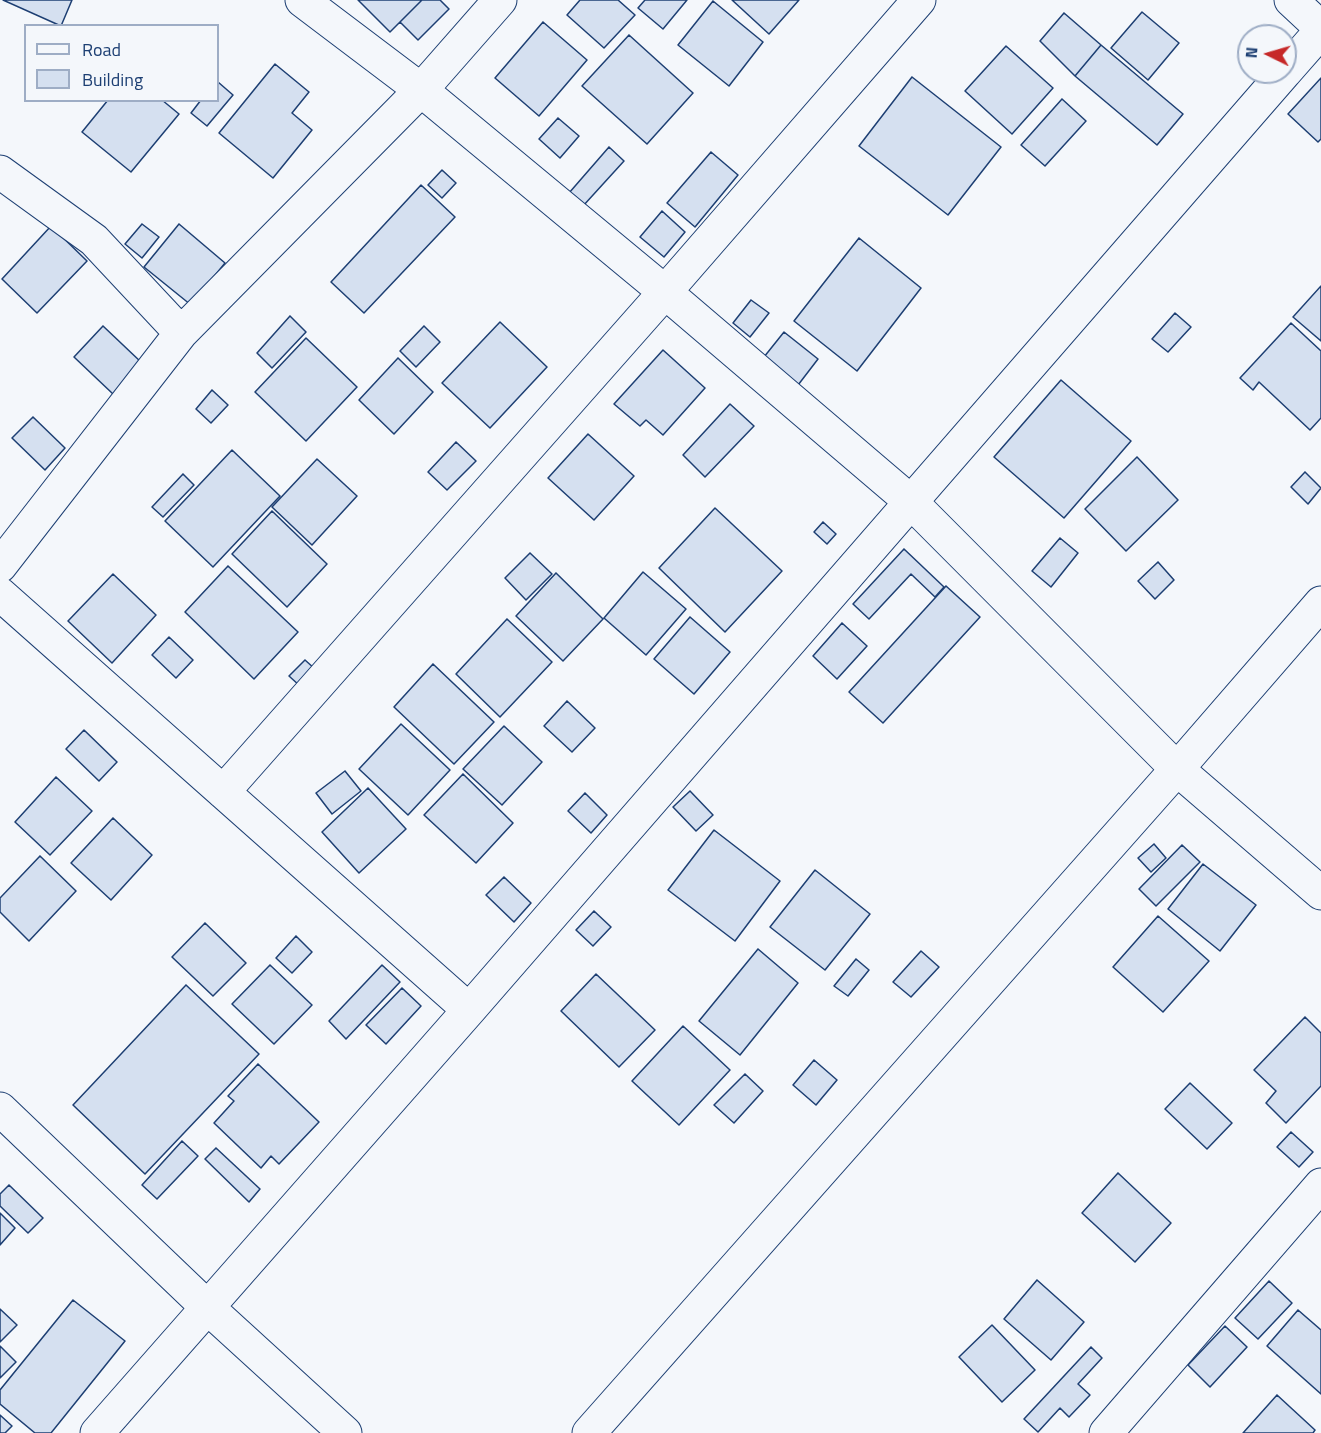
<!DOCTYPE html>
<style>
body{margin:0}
#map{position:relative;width:1321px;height:1433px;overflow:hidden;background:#f4f7fb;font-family:"Titillium Web",sans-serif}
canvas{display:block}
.legend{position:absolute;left:24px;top:24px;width:195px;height:78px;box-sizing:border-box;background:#f4f7fb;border:2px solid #9eadc5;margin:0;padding:8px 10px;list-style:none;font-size:18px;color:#1d3f73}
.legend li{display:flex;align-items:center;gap:12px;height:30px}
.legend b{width:30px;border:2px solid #9eadc5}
.north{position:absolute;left:1237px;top:24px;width:60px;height:60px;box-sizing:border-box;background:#f4f7fb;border:2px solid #9eadc5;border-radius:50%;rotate:275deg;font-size:16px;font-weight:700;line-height:24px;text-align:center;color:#1d3f73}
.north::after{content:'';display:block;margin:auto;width:21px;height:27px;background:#c62828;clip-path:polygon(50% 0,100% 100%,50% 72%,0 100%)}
</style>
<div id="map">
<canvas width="1321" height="1433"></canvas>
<ul class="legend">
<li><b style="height:8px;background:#f4f7fb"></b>Road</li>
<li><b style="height:16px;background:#d5e0f0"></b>Building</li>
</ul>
<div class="north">N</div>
</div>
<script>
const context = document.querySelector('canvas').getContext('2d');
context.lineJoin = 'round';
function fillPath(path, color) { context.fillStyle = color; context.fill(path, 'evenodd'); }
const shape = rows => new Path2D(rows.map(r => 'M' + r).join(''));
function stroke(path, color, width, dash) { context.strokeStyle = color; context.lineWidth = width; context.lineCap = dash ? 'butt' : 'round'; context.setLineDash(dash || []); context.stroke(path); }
const building = shape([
 [3,0,72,0,61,26,3,0],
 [358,0,422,0,390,32,358,0],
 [422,0,440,0,449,9,418,40,400,22,422,0],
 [580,0,618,0,635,15,604,48,567,15,580,0],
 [645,0,687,0,663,29,638,8,645,0],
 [732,0,799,0,769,34,732,0],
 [713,1,763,42,729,86,678,45,713,1],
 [1142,12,1179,43,1148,80,1111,48,1142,12],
 [1064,13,1101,45,1075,76,1040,41,1064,13],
 [543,22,587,60,539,116,495,78,543,22],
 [629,35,693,93,647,144,582,86,629,35],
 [1101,45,1183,114,1157,145,1075,76,1101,45],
 [1006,46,1053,88,1012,134,965,91,1006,46],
 [275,64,309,92,292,113,312,130,273,178,219,133,275,64],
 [912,77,1001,147,948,215,859,146,912,77],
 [1321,78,1321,139,1318,142,1288,114,1321,78],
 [218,82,233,95,207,126,191,113,201,100,218,100,218,82],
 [1062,99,1086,121,1045,166,1021,145,1062,99],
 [108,100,162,100,179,114,131,172,82,132,108,100],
 [558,118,579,136,560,158,539,139,558,118],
 [609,147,624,161,583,206,569,193,609,147],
 [711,152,738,175,695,227,667,203,711,152],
 [442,170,456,183,442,198,428,185,442,170],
 [421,185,455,217,364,313,331,282,421,185],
 [662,211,685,232,664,257,640,237,662,211],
 [142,224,159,237,142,258,125,244,142,224],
 [179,224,225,263,191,305,144,267,179,224],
 [51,226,87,261,37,313,2,279,51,226],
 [859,238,921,288,857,371,794,321,859,238],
 [1321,286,1321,341,1293,317,1321,286],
 [751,300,769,313,750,337,733,323,751,300],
 [1175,313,1191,327,1168,352,1152,339,1175,313],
 [290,316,306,332,272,368,257,353,290,316],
 [500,322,547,367,490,428,442,383,500,322],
 [1291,323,1321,351,1321,418,1310,430,1259,382,1253,390,1240,378,1291,323],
 [103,326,142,363,113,394,74,357,103,326],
 [424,326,440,342,416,367,400,351,424,326],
 [784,332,818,359,795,389,760,362,784,332],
 [306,338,357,387,306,441,255,392,306,338],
 [663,350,705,388,663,435,646,420,640,426,614,404,663,350],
 [398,358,433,392,394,434,359,400,398,358],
 [1061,380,1131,441,1064,518,994,457,1061,380],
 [212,390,228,405,211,423,196,409,212,390],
 [730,404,754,426,705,477,683,455,730,404],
 [33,417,65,448,45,470,12,438,33,417],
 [588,434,634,476,594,520,548,478,588,434],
 [456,442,476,461,447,490,428,472,456,442],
 [232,450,280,496,213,567,165,521,232,450],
 [1137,457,1178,500,1126,551,1085,509,1137,457],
 [317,459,357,496,312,545,272,507,317,459],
 [1305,472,1321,488,1308,504,1291,487,1305,472],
 [183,474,194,485,163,517,152,507,183,474],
 [715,508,782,571,725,632,659,568,715,508],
 [272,511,327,564,287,607,232,554,272,511],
 [823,522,836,534,827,544,814,532,823,522],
 [1060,538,1078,553,1051,587,1032,571,1060,538],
 [904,549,944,587,935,597,911,574,869,619,853,604,904,549],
 [530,553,552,574,526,600,505,578,530,553],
 [1158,562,1174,580,1155,599,1138,581,1158,562],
 [228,566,298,632,254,679,185,612,228,566],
 [643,572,686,609,646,655,604,618,643,572],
 [556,573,603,619,563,661,516,616,556,573],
 [113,574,156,615,112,663,68,621,113,574],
 [946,586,980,617,883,723,849,692,946,586],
 [690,617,730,652,694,694,654,659,690,617],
 [507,619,552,662,500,717,456,674,507,619],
 [842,623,867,646,837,679,813,656,842,623],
 [169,637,193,660,176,678,152,655,169,637],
 [305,660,315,669,300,686,289,676,305,660],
 [433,664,494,722,454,764,394,707,433,664],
 [567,701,595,728,572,752,544,726,567,701],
 [401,724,450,770,408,815,359,769,401,724],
 [504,726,542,762,502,805,463,769,504,726],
 [84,730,117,762,99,781,66,749,84,730],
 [345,771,361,791,332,814,316,793,345,771],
 [463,774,513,823,476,863,424,815,463,774],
 [56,777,92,811,50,855,15,822,56,777],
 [368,788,406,829,359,873,322,832,368,788],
 [690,791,713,815,696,831,673,807,690,791],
 [585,793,607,815,591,833,568,811,585,793],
 [113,818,152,855,111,900,71,863,113,818],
 [714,830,780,881,735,941,668,890,714,830],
 [1154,844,1166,858,1151,872,1138,858,1154,844],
 [1182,845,1200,862,1156,906,1139,889,1182,845],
 [40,856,76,891,29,941,0,912,0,898,40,856],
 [1203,864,1256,905,1220,951,1168,909,1203,864],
 [815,870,870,914,825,970,770,927,815,870],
 [504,877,531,903,514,922,486,895,504,877],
 [594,911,611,927,593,946,576,930,594,911],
 [1158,916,1209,961,1163,1012,1113,967,1158,916],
 [205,923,246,963,213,996,172,957,205,923],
 [296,936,312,952,292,973,276,958,296,936],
 [758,949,798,983,740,1055,699,1021,758,949],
 [921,951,939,967,911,997,893,982,921,951],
 [856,959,869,970,848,996,834,986,856,959],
 [270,965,312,1005,274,1044,232,1004,270,965],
 [382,965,400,982,346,1039,329,1021,382,965],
 [596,974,655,1030,619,1067,561,1011,596,974],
 [186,985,259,1054,145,1174,73,1105,186,985],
 [402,988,421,1006,386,1044,366,1025,402,988],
 [1305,1017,1321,1033,1321,1086,1286,1123,1266,1103,1276,1091,1254,1070,1305,1017],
 [683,1026,730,1070,679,1125,632,1081,683,1026],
 [814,1060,837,1080,816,1105,793,1085,814,1060],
 [258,1064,319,1122,279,1164,271,1156,261,1168,214,1123,234,1101,228,1096,258,1064],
 [745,1074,763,1091,734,1123,714,1105,745,1074],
 [1190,1083,1232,1123,1207,1149,1165,1109,1190,1083],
 [1291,1132,1313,1152,1299,1167,1277,1147,1291,1132],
 [182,1141,198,1156,157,1199,142,1185,182,1141],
 [216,1148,260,1189,249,1202,205,1159,216,1148],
 [1118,1173,1171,1223,1135,1262,1082,1213,1118,1173],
 [9,1185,43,1218,28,1233,0,1206,0,1194,9,1185],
 [0,1213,15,1228,0,1245,0,1213],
 [1037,1280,1084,1322,1051,1360,1004,1319,1037,1280],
 [1269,1281,1292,1303,1258,1339,1235,1318,1269,1281],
 [73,1300,125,1341,51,1433,35,1433,0,1404,0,1390,73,1300],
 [0,1309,17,1325,0,1342,0,1309],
 [1298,1310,1321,1330,1321,1394,1267,1346,1298,1310],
 [992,1325,1035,1370,1002,1402,959,1357,992,1325],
 [1225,1326,1247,1347,1210,1387,1188,1365,1225,1326],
 [0,1346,16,1362,0,1378,0,1346],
 [1091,1347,1102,1358,1078,1384,1090,1395,1069,1417,1060,1408,1038,1432,1024,1419,1091,1347],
 [1277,1395,1315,1430,1313,1433,1243,1433,1277,1395],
 [0,1415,12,1426,5,1433,0,1433,0,1415]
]);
const street = shape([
 [302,0,421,90,665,292,910,501,1177,769,1321,893],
 [1291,0,1321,28],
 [1285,72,1321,31],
 [0,172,94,240,181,333],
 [0,566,181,333,421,90,500,0],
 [0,594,469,1010],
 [223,792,665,292,919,0],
 [0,1109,207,1307,345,1433],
 [97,1433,469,1010,1285,72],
 [589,1433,1177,769,1321,603],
 [1106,1433,1321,1185]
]);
fillPath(building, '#d5e0f0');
stroke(building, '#1d3f73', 1.5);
stroke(street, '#1d3f73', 35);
stroke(street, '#f4f7fb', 33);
</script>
